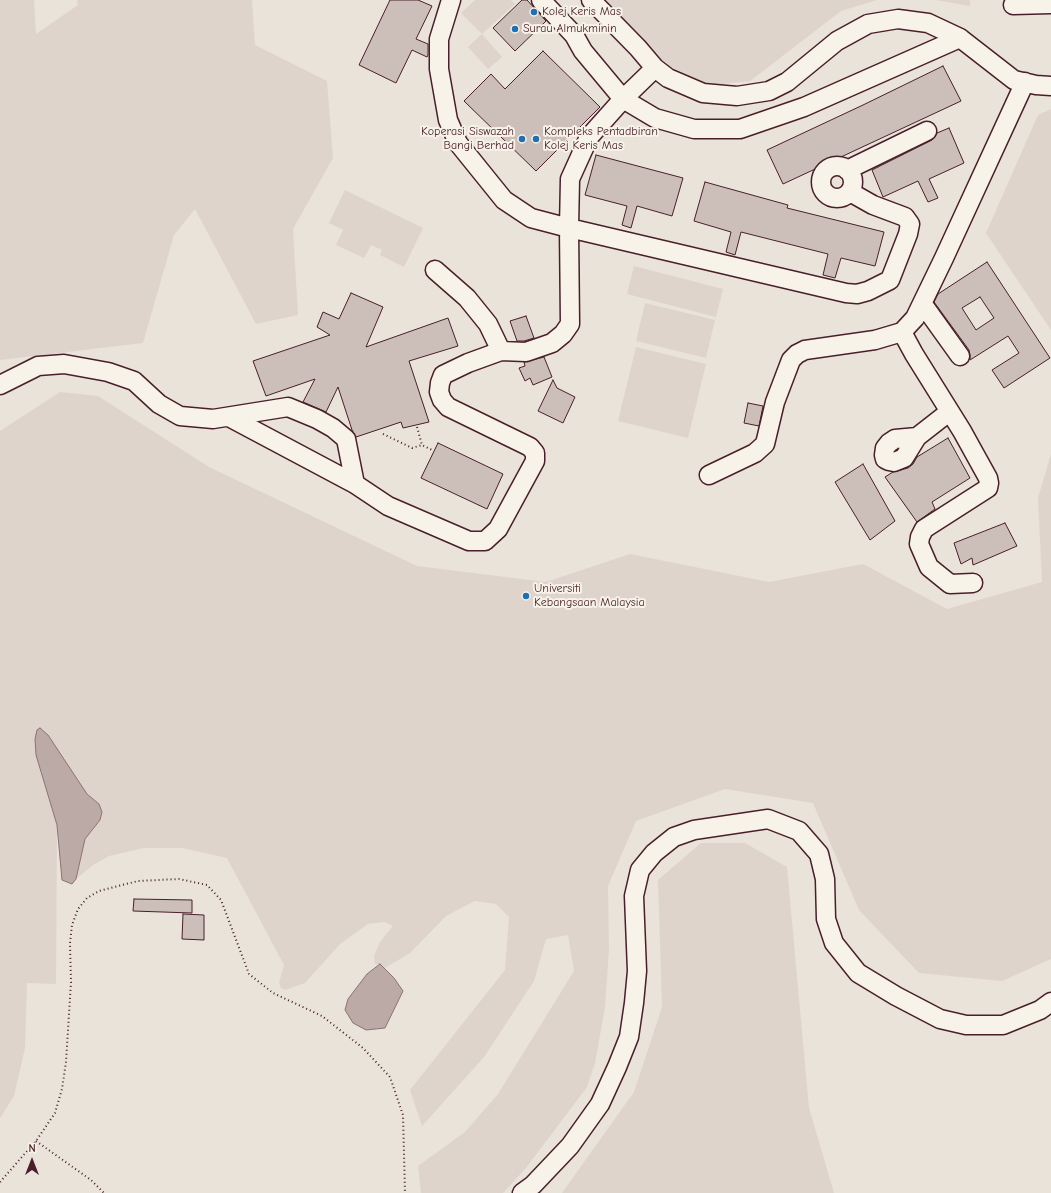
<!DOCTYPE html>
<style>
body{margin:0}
#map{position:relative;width:1051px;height:1193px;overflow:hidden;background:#f7f3e8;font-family:"Comic Neue",sans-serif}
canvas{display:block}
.north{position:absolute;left:12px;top:1141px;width:40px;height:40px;-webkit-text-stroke:3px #f7f3e8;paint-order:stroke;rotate:0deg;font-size:11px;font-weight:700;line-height:16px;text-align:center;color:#4a1f2b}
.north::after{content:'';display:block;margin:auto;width:14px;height:18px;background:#4a1f2b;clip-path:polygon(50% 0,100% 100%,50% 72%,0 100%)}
</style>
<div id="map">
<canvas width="1051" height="1193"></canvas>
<div class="north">N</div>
</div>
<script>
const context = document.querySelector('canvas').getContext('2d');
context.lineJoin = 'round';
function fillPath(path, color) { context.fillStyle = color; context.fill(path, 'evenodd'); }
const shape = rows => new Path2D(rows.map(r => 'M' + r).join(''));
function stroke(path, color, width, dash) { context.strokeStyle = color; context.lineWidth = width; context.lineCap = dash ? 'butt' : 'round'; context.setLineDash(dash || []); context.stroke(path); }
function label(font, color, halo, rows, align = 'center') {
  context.font = font + ' "Comic Neue",sans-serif'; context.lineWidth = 4; context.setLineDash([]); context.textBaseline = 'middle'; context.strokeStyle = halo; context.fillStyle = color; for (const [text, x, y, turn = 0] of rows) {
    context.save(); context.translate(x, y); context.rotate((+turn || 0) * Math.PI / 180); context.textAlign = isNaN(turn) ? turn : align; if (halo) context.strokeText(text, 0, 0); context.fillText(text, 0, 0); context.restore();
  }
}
const built = shape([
 [0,0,1051,0,1051,1193,0,1193]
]);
const green = shape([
 [0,0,34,0,36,34,78,5,77,0,252,0,255,45,327,81,333,158,293,229,298,315,256,324,195,209,174,235,143,343,0,360],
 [475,0,511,0,515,4,482,34,502,57,488,69,468,47,482,34,461,13],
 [604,0,877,0,841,11,750,81,711,85,669,66,624,23],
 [936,0,970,0,970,6],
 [1051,109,1051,330,986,233,1038,115],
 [345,190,423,228,404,267,380,255,382,250,371,245,364,258,336,245,343,230,329,223],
 [634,266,723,289,716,317,627,294],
 [645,303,715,320,706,358,636,341],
 [636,347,706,364,688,438,618,421],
 [60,392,98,396,209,467,417,566,546,582,630,554,769,582,863,564,947,609,1042,582,1038,498,1051,454,1051,959,1002,981,919,973,859,910,813,803,725,789,636,821,608,886,609,949,605,1007,595,1063,587,1087,526,1168,503,1193,421,1193,418,1166,465,1132,498,1094,574,971,568,935,546,939,534,981,484,1057,422,1126,410,1090,505,970,509,917,496,904,475,901,446,916,410,953,385,968,375,964,374,956,380,942,393,926,384,922,368,924,340,944,305,983,285,990,281,988,279,983,284,965,227,858,182,848,144,848,109,856,93,865,76,879,85,839,100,820,99,804,88,794,36,755,57,825,56,984,27,983,25,1048,14,1096,0,1118,0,431],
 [701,843,745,843,787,867,809,1108,834,1193,562,1193,634,1092,662,1007,658,880]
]);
const water = shape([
 [40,728,48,735,87,794,99,804,102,812,100,820,85,839,76,879,72,884,62,880,57,825,36,755,35,739,37,730,40,728],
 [380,964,394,978,403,991,385,1028,366,1030,353,1023,345,1010,348,999,367,974,380,964]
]);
const building = shape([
 [390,0,418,0,432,6,416,39,428,44,428,55,427,57,412,50,396,83,359,65,390,0],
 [522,0,527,0,546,21,515,51,493,28,522,0],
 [543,51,600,107,536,171,464,101,491,74,505,89,543,51],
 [943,66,961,101,783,184,767,150,863,105,943,66],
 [949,128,964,163,929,179,938,198,928,202,918,181,883,197,872,170,932,140,935,137,937,133,949,128],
 [596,155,683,178,672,216,637,206,631,228,622,225,627,206,585,195,596,155],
 [705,182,788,205,787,208,884,232,875,266,841,258,835,278,823,275,828,254,741,232,735,255,726,252,731,232,694,221,705,182],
 [987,262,1050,358,1004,388,992,370,1019,353,1008,336,970,360,970,355,969,350,934,302,938,294,987,262],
 [980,297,994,318,976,330,962,308,980,297],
 [351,293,383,307,366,347,448,318,458,346,409,361,429,422,403,428,401,422,356,437,352,430,338,387,326,412,303,402,315,379,266,396,253,361,330,335,317,327,323,312,339,319,351,293],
 [526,316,534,338,524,341,517,341,510,321,526,316],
 [544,357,552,377,533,385,530,378,525,381,519,368,525,366,524,362,544,357],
 [553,380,557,388,575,397,563,423,538,411,553,380],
 [748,403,763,406,759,426,744,423,748,403],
 [948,438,970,478,932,502,935,509,917,522,885,477,893,472,908,468,913,464,917,457,948,438],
 [438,443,503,474,487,509,421,478,438,443],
 [863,464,895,521,870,540,835,482,863,464],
 [1005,523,1017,546,973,565,972,558,961,564,954,543,1005,523],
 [134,899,192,900,192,913,133,911,134,899],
 [183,914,204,915,204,940,182,939,183,914]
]);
const path = shape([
 [417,427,422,445,432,450],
 [383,434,412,448,422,445],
 [36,1141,91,1180,104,1193],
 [0,1182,36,1141,55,1113,62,1089,66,1062,71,982,70,943,72,925,78,909,87,898,99,891,138,881,179,879,207,885,221,900,249,974,273,993,322,1016,363,1048,390,1077,403,1115,405,1193]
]);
const minor = shape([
 [451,0,439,39,439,69,448,120,458,143,504,200,531,218,569,228,846,293,857,294,868,291,890,280,908,234,910,224,905,217,873,205,850,192],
 [541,0,574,35,583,51,623,99,655,118,694,129,740,129,804,107,960,38],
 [591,0,638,48,655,68,668,78,703,93,737,96,769,91,787,82,837,41,868,24,898,19,928,23,960,38,1014,80,1036,85,1051,86],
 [1013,5,1051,4],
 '821 182a16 16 0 1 1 32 0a16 16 0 1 1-32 0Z',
 [847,170,927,131],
 [435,270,467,298,488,324,501,351],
 [922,303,960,356],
 [902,332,914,354,962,431,988,478,989,483,988,488,924,529,920,537,919,544,929,567,950,584,973,583],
 [0,385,38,366,64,364,108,372,134,381,159,404,180,416,213,419,288,407,317,419,333,428,346,439,355,484],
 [229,417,355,484,388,506,469,541,485,541,498,529,535,461,535,453,530,447,448,407,442,400,439,392,440,383,443,375,468,363,501,351,526,352,552,343,563,334,570,324,569,228,570,179,589,137,623,99,655,68],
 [917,437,904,458,894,462,889,461,885,459,884,455,885,448,889,443,895,439,917,437,949,412],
 [709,475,755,453,765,444,775,402,791,360,797,354,805,350,875,340,902,332,915,318,944,258,1025,82],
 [522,1193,533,1185,570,1146,600,1104,617,1067,629,1037,634,1003,637,971,634,896,640,870,654,853,674,837,694,830,768,819,799,831,819,854,825,879,826,919,834,943,858,973,896,996,940,1019,966,1025,1003,1025,1040,1010,1051,1002]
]);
const markers = [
 [534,12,4,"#1f6fb2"],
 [515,29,4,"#1f6fb2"],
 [522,139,4,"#1f6fb2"],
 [536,139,4,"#1f6fb2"],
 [526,596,4,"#1f6fb2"]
];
const poiNames = [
 ["Kolej Keris Mas",542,12],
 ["Surau Almukminin",523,29],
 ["Koperasi Siswazah",514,132,"right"],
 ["Bangi Berhad",514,146,"right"],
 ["Kompleks Pentadbiran",544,132],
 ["Kolej Keris Mas",544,146],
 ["Universiti",534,589],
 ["Kebangsaan Malaysia",534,603]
];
fillPath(built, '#eae3da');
fillPath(green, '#ded4cc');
fillPath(water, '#bcaaa7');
stroke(water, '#8e7275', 1);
fillPath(building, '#ccbfb9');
stroke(building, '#4a1f2b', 1);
stroke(minor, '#4a1f2b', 21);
stroke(path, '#4a1f2b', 2, [1, 3]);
stroke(minor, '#f7f3e8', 18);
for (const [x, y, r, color] of markers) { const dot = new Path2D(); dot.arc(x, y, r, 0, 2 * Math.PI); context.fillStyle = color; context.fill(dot); stroke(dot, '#f7f3e8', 1.5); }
label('12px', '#4a1f2b', '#f7f3e8', poiNames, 'left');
</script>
